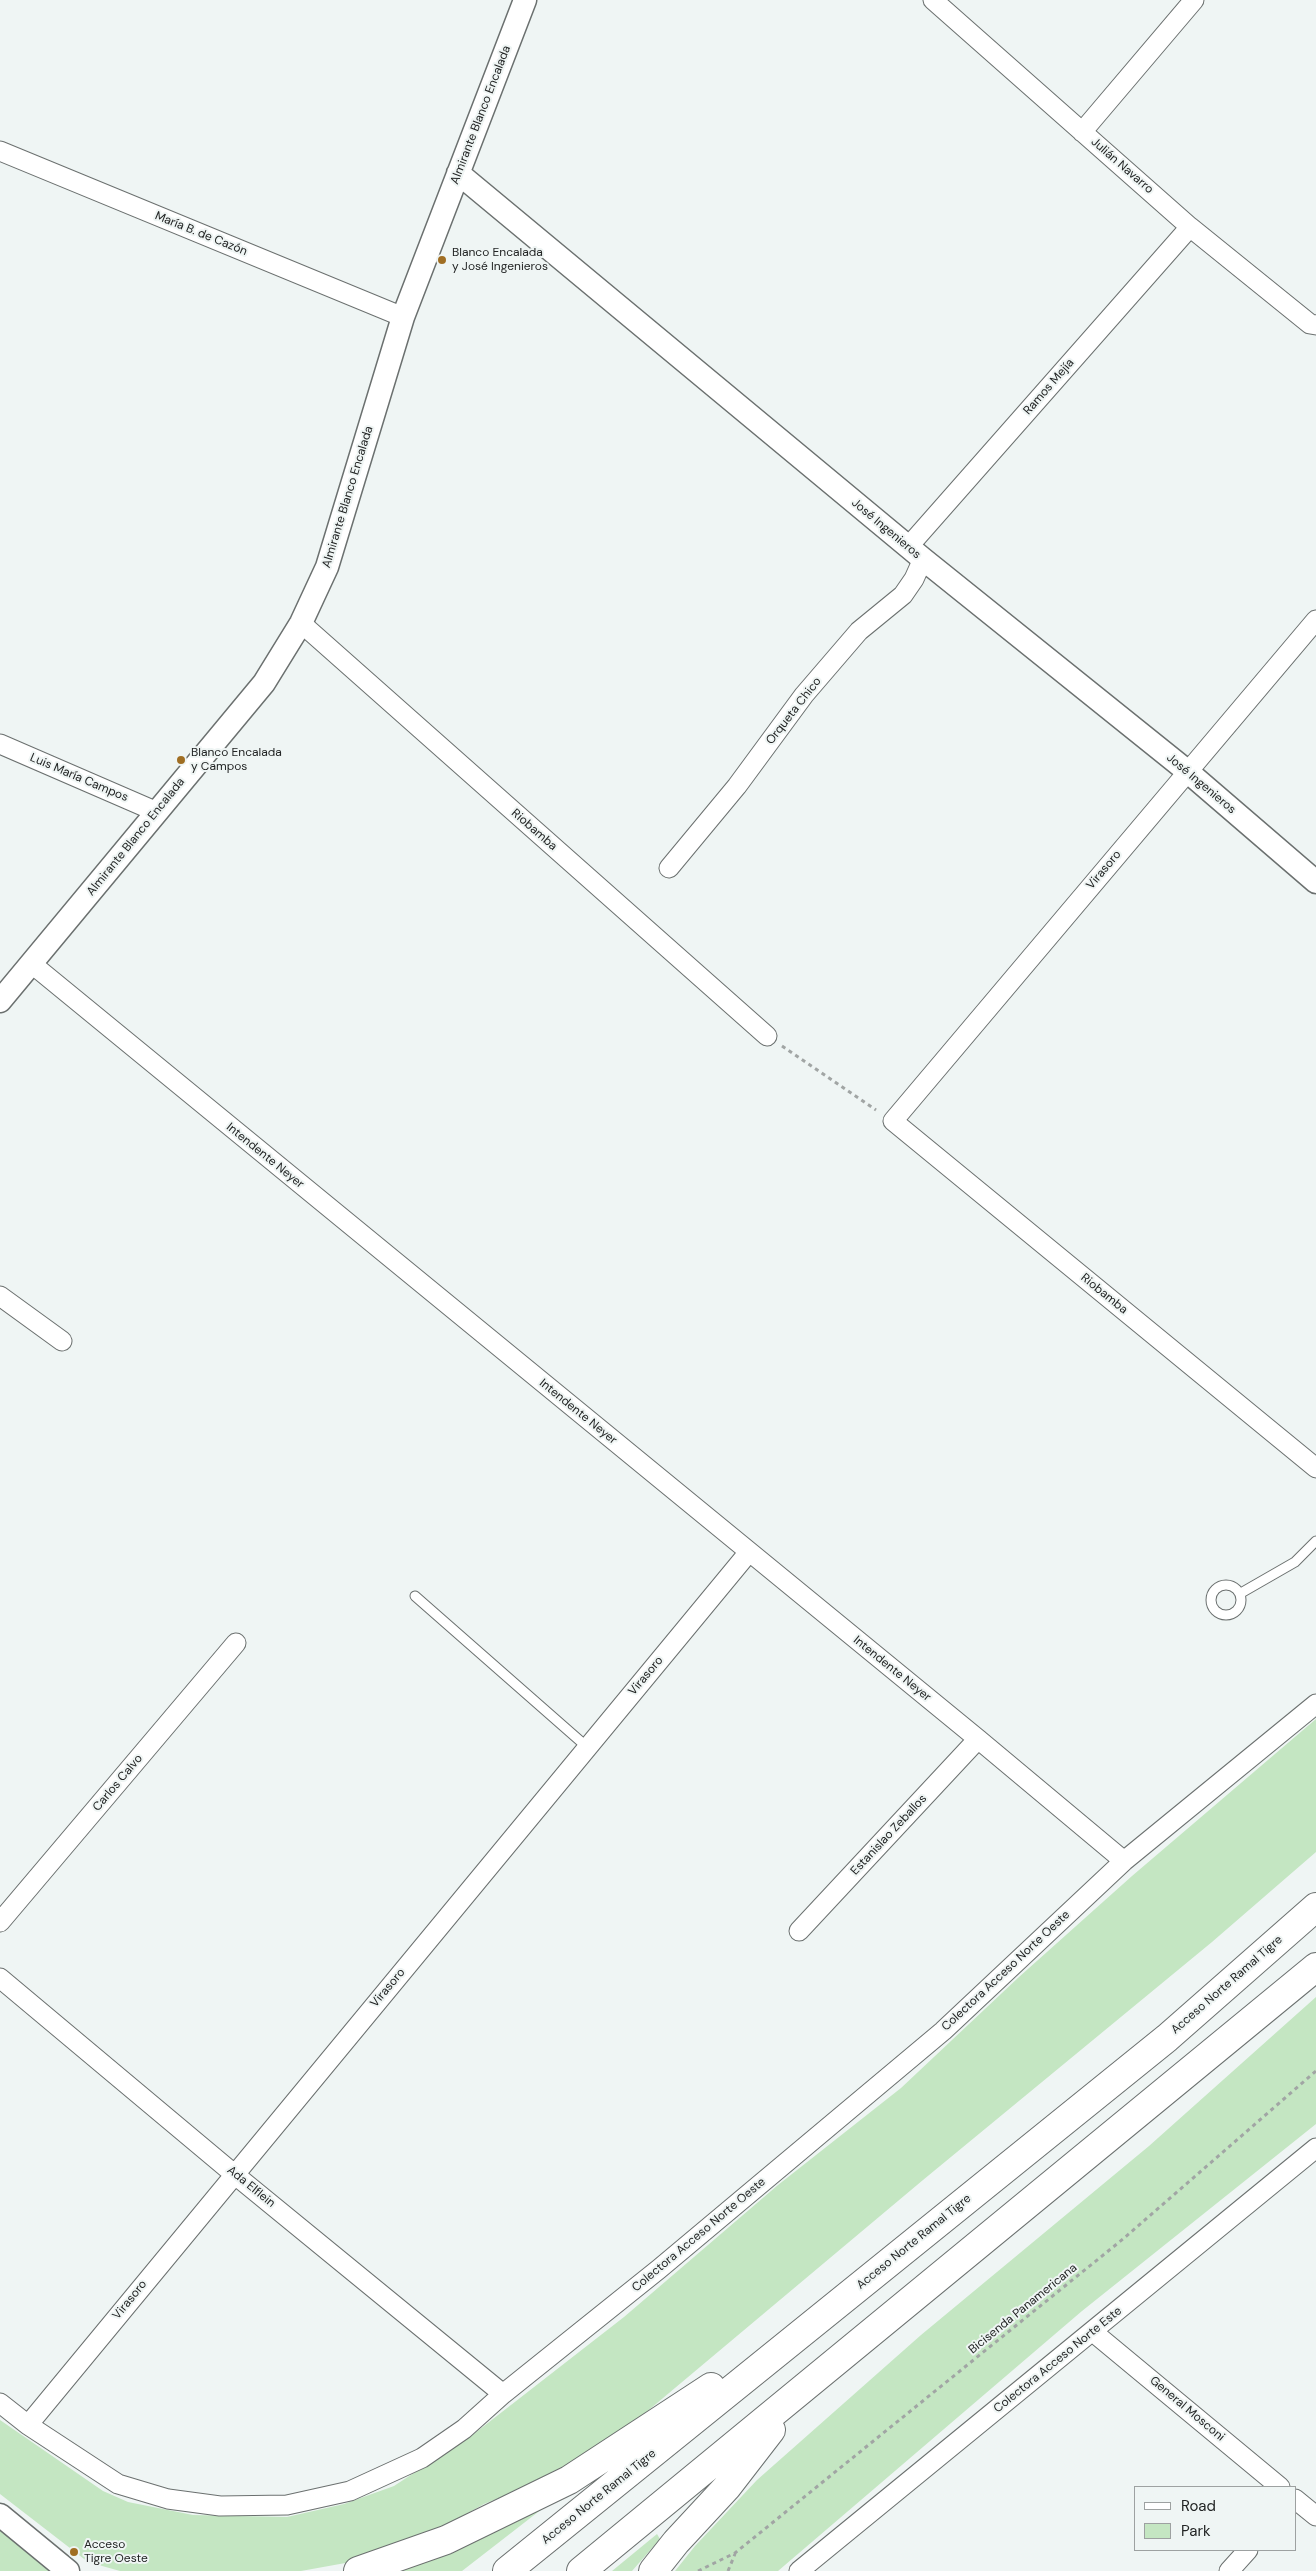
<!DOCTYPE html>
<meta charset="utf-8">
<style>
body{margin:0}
#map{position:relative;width:1316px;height:2571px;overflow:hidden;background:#eff5f4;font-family:"DM Sans",sans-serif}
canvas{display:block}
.legend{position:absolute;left:1134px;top:2486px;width:162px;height:65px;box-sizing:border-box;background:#eff5f4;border:1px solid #9da1a1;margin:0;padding:6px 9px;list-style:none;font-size:15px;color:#222424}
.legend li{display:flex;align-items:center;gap:10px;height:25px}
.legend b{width:25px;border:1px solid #9da1a1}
</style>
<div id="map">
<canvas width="1316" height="2571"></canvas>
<ul class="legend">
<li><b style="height:6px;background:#fff"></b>Road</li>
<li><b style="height:14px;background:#c4e6c2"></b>Park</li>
</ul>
</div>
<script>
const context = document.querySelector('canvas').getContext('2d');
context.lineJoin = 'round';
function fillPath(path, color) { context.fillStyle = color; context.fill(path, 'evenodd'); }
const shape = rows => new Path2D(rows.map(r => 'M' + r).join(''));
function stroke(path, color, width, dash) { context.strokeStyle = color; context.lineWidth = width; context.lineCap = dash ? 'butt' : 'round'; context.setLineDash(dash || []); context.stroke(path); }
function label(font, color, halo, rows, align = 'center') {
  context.font = font + ' "DM Sans",sans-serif'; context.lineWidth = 4; context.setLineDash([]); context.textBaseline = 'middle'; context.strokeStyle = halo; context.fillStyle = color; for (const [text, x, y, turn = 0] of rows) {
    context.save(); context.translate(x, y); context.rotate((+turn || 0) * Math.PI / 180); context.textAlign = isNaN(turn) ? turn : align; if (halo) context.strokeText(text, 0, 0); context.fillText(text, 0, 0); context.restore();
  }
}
const green = shape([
 [1316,1719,1316,1852,1212,1942,923,2180,638,2419,555,2475,484,2504,440,2529,362,2560,301,2571,120,2571,88,2562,0,2494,0,2420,103,2491,128,2502,193,2515,287,2517,344,2504,394,2486,475,2433,624,2317,778,2185,901,2088,1019,1977,1132,1876],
 [1316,1997,1316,2124,1082,2311,778,2571,675,2571,695,2546,757,2480,921,2335,1149,2146],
 [560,2495,462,2571,386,2571],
 [0,2522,54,2571,0,2571],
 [657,2534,660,2539,632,2571,612,2571]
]);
const path = shape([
 [782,1046,876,1110],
 [698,2571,735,2553,1123,2239,1316,2071],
 [728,2571,735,2554]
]);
const service = shape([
 '1211 1600a15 15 0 1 1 30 0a15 15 0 1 1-30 0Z',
 [1241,1593,1295,1562,1316,1541],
 [415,1596,587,1747]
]);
const minor = shape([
 [933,0,1190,227,1310,324,1316,325],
 [1082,132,1194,0],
 [0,151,403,317],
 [908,547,1190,227],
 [1316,620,893,1121,1316,1468],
 [301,623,767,1036],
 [0,744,157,812],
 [669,868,737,786,804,695,859,631,903,595,914,579,923,559],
 [32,964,978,1739,1124,1861],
 [0,1296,62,1341],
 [0,1922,236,1643],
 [799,1931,978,1739],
 [0,1978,234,2174,503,2394],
 [1093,2332,1280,2487],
 [0,2403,28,2425,118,2484,168,2499,220,2506,287,2505,350,2491,422,2458,464,2429,503,2394,659,2269,943,2031,1124,1861,1316,1704],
 [28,2425,749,1552],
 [1295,2499,1316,2516],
 [799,2571,1316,2148],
 [1229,2571,1248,2550]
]);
const tertiary = shape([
 [458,173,923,559,1187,771,1316,882],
 [0,1001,264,683,301,623,327,567,403,317,525,0],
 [0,2515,68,2571]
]);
const motorway = shape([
 [358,2571,446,2540,569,2480,711,2387],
 [507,2571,1167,2038,1316,1907],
 [581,2571,1316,1967],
 [653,2571,676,2542,727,2487,771,2430]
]);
const markers = [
 [442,260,5,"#a06e23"],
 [181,760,5,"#a06e23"],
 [74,2552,5,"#a06e23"]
];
const streetNames = [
 ["Almirante Blanco Encalada",481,115,-69],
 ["Julián Navarro",1122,166,41],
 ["María B. de Cazón",201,234,22],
 ["Ramos Mejía",1049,387,-49],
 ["Almirante Blanco Encalada",348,497,-73],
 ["José Ingenieros",886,529,40],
 ["Orqueta Chico",794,711,-52],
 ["Luis María Campos",79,778,23],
 ["José Ingenieros",1201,784,40],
 ["Riobamba",534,830,41],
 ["Almirante Blanco Encalada",136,837,-51],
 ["Virasoro",1104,870,-50],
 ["Intendente Neyer",265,1156,39],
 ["Riobamba",1104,1294,39],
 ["Intendente Neyer",578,1412,39],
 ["Intendente Neyer",892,1669,39],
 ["Virasoro",646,1676,-50],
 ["Carlos Calvo",118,1783,-50],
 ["Estanislao Zeballos",889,1835,-47],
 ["Colectora Acceso Norte Oeste",1006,1971,-43],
 ["Acceso Norte Ramal Tigre",1227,1985,-41],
 ["Virasoro",388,1988,-50],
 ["Ada Elflein",251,2187,39],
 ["Colectora Acceso Norte Oeste",699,2235,-40],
 ["Acceso Norte Ramal Tigre",914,2242,-39],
 ["Virasoro",130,2300,-51],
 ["Bicisenda Panamericana",1023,2309,-39],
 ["Colectora Acceso Norte Este",1058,2360,-39],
 ["General Mosconi",1187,2409,40],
 ["Acceso Norte Ramal Tigre",599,2497,-39]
];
const poiNames = [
 ["Blanco Encalada",452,253],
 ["y José Ingenieros",452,267],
 ["Blanco Encalada",191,753],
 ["y Campos",191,767],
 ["Acceso",84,2545],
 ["Tigre Oeste",84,2559]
];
fillPath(green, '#c4e6c2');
stroke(service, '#6b706f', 11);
stroke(minor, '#6b706f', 21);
stroke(tertiary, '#6b706f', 25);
stroke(motorway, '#6b706f', 30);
stroke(path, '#a1a5a4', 3, [4, 4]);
stroke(service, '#fff', 9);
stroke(minor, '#fff', 19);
stroke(tertiary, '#fff', 22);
stroke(motorway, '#fff', 28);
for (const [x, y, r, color] of markers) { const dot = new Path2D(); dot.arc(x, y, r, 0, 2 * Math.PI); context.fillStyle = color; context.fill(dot); stroke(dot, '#eff5f4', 2); }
label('12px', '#222424', '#eff5f4', streetNames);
label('12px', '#222424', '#eff5f4', poiNames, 'left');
</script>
